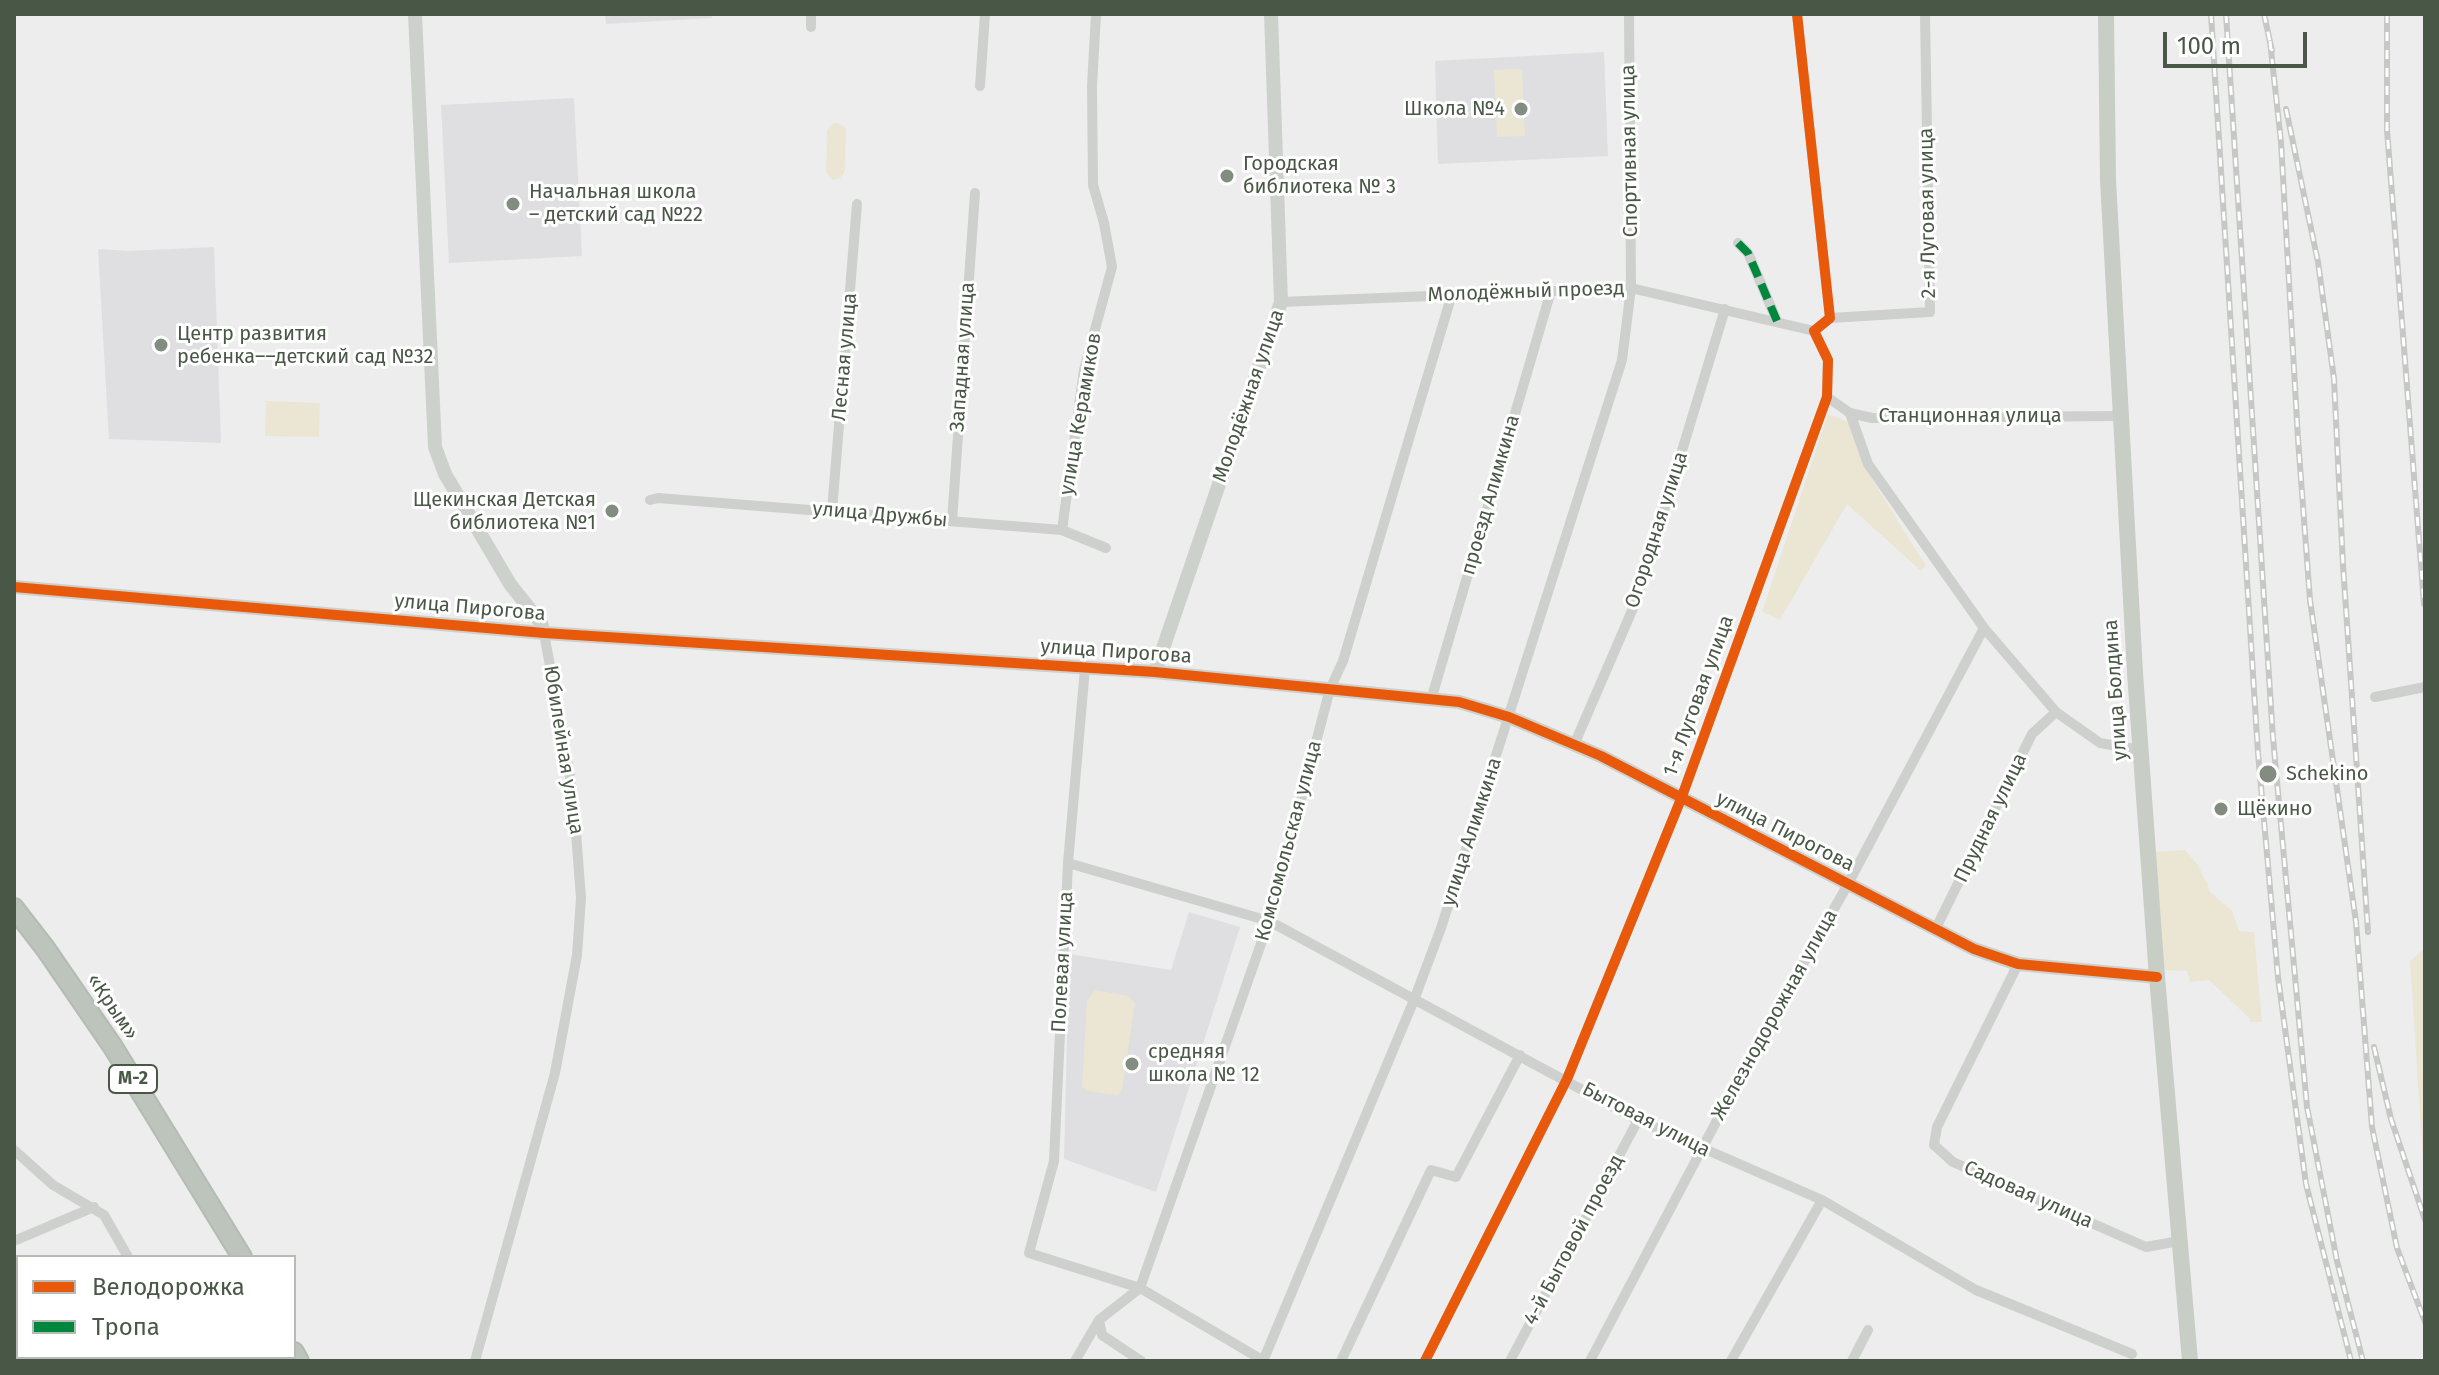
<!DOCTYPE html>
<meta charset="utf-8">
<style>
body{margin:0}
#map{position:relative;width:2439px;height:1375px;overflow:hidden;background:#ededee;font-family:"Fira Sans",sans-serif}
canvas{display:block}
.frame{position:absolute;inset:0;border:16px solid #495846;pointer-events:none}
.legend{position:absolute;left:16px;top:1255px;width:280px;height:104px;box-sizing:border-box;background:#fff;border:2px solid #b6bcb5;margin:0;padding:10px 14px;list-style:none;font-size:24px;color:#495846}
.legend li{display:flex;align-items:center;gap:16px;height:40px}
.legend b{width:40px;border:2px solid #b6bcb5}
.scale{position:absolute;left:2163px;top:32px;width:144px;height:36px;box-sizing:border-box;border:4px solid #495846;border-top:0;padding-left:10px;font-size:24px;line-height:28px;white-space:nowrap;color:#495846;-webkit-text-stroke:6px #fff;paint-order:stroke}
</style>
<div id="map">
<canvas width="2439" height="1375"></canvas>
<div class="frame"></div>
<ul class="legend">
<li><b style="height:10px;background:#e8590c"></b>Велодорожка</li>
<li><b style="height:10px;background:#00873e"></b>Тропа</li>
</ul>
<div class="scale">100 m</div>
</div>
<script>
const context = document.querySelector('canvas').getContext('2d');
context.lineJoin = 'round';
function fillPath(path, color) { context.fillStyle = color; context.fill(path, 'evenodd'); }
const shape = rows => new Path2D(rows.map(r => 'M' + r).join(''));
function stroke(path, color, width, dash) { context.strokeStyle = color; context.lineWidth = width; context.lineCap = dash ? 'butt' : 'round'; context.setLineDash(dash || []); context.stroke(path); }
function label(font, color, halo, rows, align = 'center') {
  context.font = font + ' "Fira Sans",sans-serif'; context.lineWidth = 6; context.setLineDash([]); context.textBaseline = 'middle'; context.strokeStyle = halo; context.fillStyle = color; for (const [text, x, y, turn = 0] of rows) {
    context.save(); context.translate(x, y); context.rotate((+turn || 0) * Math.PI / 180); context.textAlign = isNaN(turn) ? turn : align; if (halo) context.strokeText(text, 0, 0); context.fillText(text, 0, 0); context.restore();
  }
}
const education = shape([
 [605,14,711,14,712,18,606,24],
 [1604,52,1608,156,1438,164,1435,61],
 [574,98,582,256,449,263,441,105],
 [214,247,221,443,109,439,98,249,129,251],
 [1189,912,1240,927,1156,1192,1064,1159,1069,954,1171,970]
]);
const green = shape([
 [1522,69,1525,136,1497,137,1494,70],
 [837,123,844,126,846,130,845,171,840,178,832,180,826,172,827,130,832,124],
 [266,401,320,403,319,437,265,436],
 [1828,414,1849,422,1864,466,1926,566,1921,571,1847,504,1780,620,1762,612],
 [2185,850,2197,864,2208,885,2209,891,2232,911,2239,931,2254,932,2262,1022,2250,1022,2250,1019,2209,980,2190,982,2187,971,2160,970,2150,852],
 [2425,948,2425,1191,2410,961],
 [1095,990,1129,996,1135,1003,1122,1090,1118,1095,1086,1091,1082,1086,1087,1001],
 [14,1289,18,1290,18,1357,115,1357,113,1361,14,1361]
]);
const street = shape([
 [811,27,811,14],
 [980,86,985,14],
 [1738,243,1748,253,1777,321],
 [1281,302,1631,288,1814,331],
 [1830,318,1930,312,1925,14],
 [1827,397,1850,413,1872,418,2119,416],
 [1850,413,1868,464,1984,628,2056,712,2100,743,2140,750],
 [650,500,658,498,1062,530,1106,548],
 [832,511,857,204],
 [952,521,975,193],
 [1062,530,1084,370,1112,267,1104,223,1093,185,1092,86,1096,14],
 [1085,668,1068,863,1054,1161,1029,1253,1140,1288,1264,1361],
 [2375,697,2425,687],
 [1431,700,1551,291],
 [1574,745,1637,599,1725,309],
 [1068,863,1269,921,1638,1120,1822,1200,1976,1290,2132,1354],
 [1935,930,2032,734,2056,712],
 [2018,964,1937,1127,1934,1145,1953,1162,2146,1247,2179,1241],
 [14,1150,53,1185,104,1215,128,1257],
 [14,1241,94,1207],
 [14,1270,18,1271],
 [1099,1320,1102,1335,1141,1361],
 [157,1357,158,1361],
 [192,1357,196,1361],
 [475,1361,555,1073,577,955,581,898,573,794,544,633],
 [1075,1361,1099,1320,1140,1288,1269,921,1330,689,1343,661,1452,294],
 [1263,1361,1414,1000,1441,928,1622,360,1631,288,1629,14],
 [1341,1361,1431,1170,1456,1177,1520,1055],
 [1425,1361,1567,1079,1681,799,1827,397,1828,360,1814,331,1830,318,1797,14],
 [1510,1361,1638,1120],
 [1590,1361,1743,1071,1848,884,1984,628],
 [1731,1361,1822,1200],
 [1852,1361,1868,1330]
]);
const secondary = shape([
 [415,14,435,447,445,474,510,584,541,623,544,633],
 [14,587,544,633,1155,672,1459,702,1509,717,1601,756,1974,949,2018,964,2157,977],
 [1155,672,1281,302,1271,14]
]);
const primary = shape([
 [2106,14,2108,180,2135,673,2157,977,2190,1361]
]);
const highway = shape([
 [14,908,45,948,113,1047,242,1257],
 [294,1352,299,1361]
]);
const rail = shape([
 [2211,14,2258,753,2278,977,2306,1184,2351,1361],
 [2226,14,2273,738,2307,1107,2337,1261,2363,1361],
 [2264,14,2272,51],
 [2387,14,2387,130,2424,604],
 [2270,41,2281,142,2298,439,2310,600,2356,922,2372,1127,2397,1248,2425,1322],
 [2286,109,2318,262,2334,379,2343,565,2368,932],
 [2374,1047,2391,1119,2425,1220]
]);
const quiet = shape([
 [1738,243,1748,253,1777,321]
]);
const cycleway = shape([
 [14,587,544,633,1155,672,1459,702,1509,717,1601,756,1974,949,2018,964,2157,977],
 [1425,1361,1567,1079,1681,799,1827,397,1828,360,1814,331,1830,318,1797,14]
]);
const markers = [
 [1521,109,8,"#828c81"],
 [1227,176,8,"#828c81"],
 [513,204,8,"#828c81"],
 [161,345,8,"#828c81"],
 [612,511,8,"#828c81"],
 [2268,774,10,"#828c81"],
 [2221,809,8,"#828c81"],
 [1132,1064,8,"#828c81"]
];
const shields = [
 [133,1079,48]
];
const shieldNames = [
 ["М-2",133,1079]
];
const poiNames = [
 ["Школа №4",1505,109,"right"],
 ["Городская",1243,164],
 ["библиотека № 3",1243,187],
 ["Начальная школа",529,192],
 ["– детский сад №22",529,215],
 ["Центр развития",177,334],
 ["ребенка––детский сад №32",177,357],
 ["Щекинская Детская",596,500,"right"],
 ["библиотека №1",596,523,"right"],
 ["Schekino",2286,774],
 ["Щёкино",2237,809],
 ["средняя",1148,1052],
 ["школа № 12",1148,1075]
];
const streetNames = [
 ["Спортивная улица",1630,151,-91],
 ["2-я Луговая улица",1928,213,-91],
 ["Молодёжный проезд",1526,292,-2],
 ["Лесная улица",845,357,-85],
 ["Западная улица",963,357,-86],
 ["Молодёжная улица",1249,396,-71],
 ["улица Керамиков",1081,414,-80],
 ["Станционная улица",1970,416],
 ["проезд Алимкина",1491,495,-74],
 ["улица Дружбы",880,515,5],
 ["Огородная улица",1657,530,-72],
 ["улица Пирогова",470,608,5],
 ["улица Пирогова",1116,652,4],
 ["улица Болдина",2116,690,-94],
 ["1-я Луговая улица",1699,696,-70],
 ["Юбилейная улица",563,750,81],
 ["Прудная улица",1991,818,-64],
 ["улица Алимкина",1472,832,-72],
 ["улица Пирогова",1785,832,27],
 ["Комсомольская улица",1289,841,-75],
 ["Полевая улица",1063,962,-87],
 ["«Крым»",112,1007,56],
 ["Железнодорожная улица",1775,1015,-61],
 ["Бытовая улица",1646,1120,27],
 ["Садовая улица",2028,1195,24],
 ["4-й Бытовой проезд",1574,1240,-62]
];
fillPath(education, '#dfdee0');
fillPath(green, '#ebe6d3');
stroke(highway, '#b3bcb3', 22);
stroke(street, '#cdd0cc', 10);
stroke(secondary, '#cdd1cc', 14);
stroke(primary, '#c8cdc6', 16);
stroke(highway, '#bdc4bc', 18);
stroke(rail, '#c5c8c4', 6);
stroke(rail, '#fff', 3, [9]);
stroke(quiet, '#00873e', 8, [16, 8]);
stroke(cycleway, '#e8590c', 10);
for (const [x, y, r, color] of markers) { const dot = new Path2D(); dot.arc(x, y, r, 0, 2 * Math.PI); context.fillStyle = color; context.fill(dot); stroke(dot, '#fff', 3); }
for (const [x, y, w] of shields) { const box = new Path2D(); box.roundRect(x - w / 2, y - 14, w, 28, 6); context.fillStyle = '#fff'; context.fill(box); stroke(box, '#495846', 2); }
label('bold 18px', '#495846', null, shieldNames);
label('20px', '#495846', '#fff', poiNames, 'left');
label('20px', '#495846', '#fff', streetNames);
</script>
